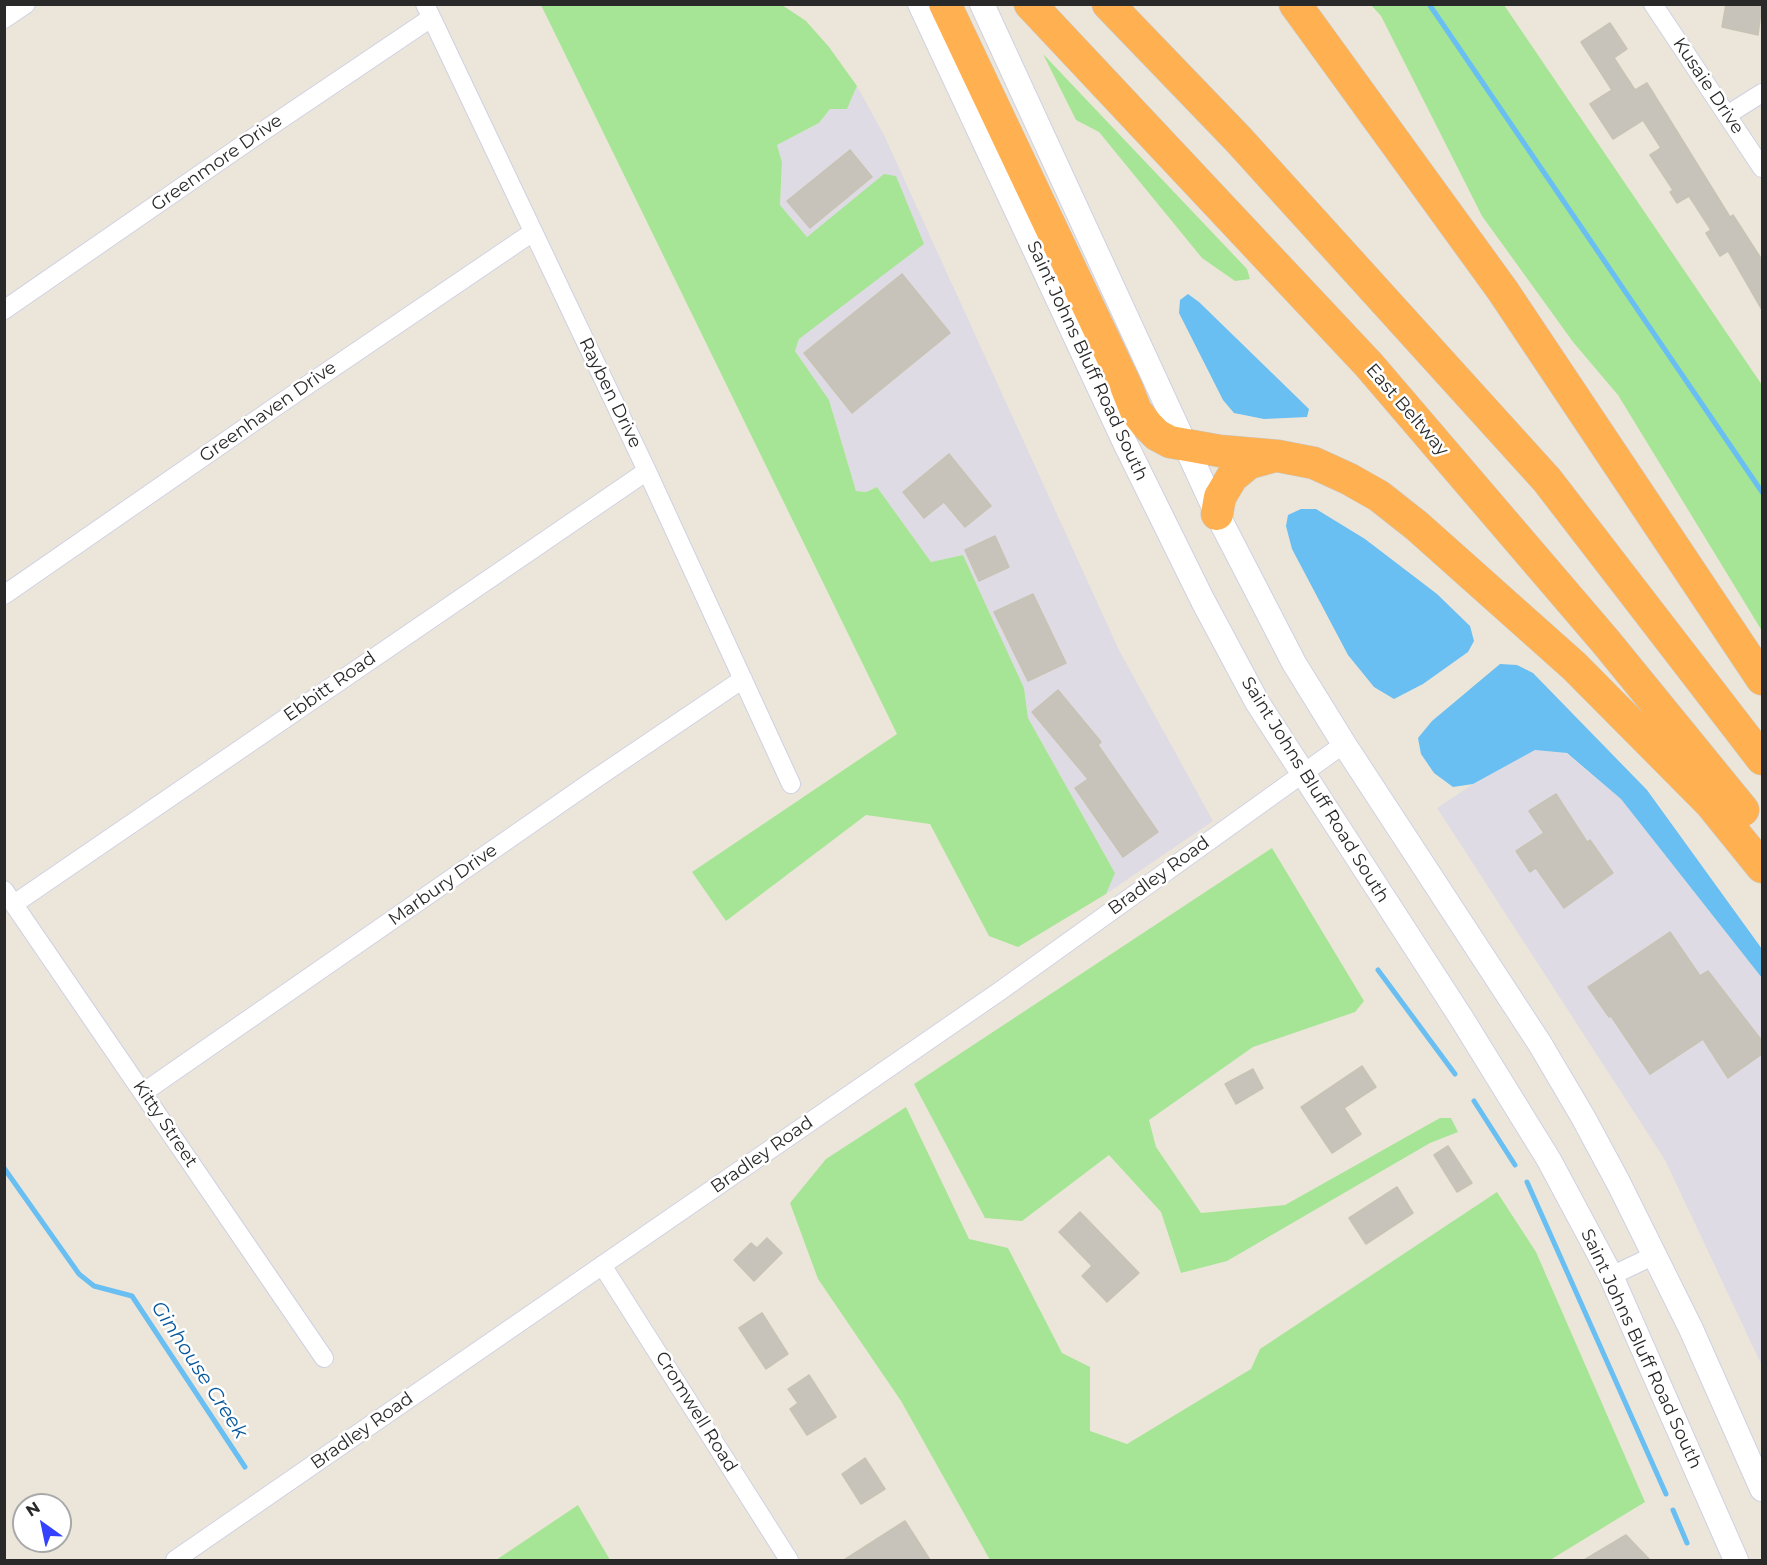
<!DOCTYPE html>
<style>
body{margin:0}
#map{position:relative;width:1767px;height:1565px;overflow:hidden;background:#ece6da;font-family:Montserrat,sans-serif}
canvas{display:block}
.frame{position:absolute;inset:0;border:6px solid #292929;pointer-events:none}
.north{position:absolute;left:12px;top:1493px;width:60px;height:60px;box-sizing:border-box;background:#fff;border:2px solid #a9a9a9;border-radius:50%;rotate:327deg;font-size:16px;font-weight:700;line-height:24px;text-align:center;color:#292929}
.north::after{content:'';display:block;margin:auto;width:21px;height:27px;background:#3442ff;clip-path:polygon(50% 0,100% 100%,50% 72%,0 100%)}
</style>
<div id="map">
<canvas width="1767" height="1565"></canvas>
<div class="frame"></div>
<div class="north">N</div>
</div>
<script>
const context = document.querySelector('canvas').getContext('2d');
context.lineJoin = 'round';
function fillPath(path, color) { context.fillStyle = color; context.fill(path, 'evenodd'); }
const shape = rows => new Path2D(rows.map(r => 'M' + r).join(''));
function stroke(path, color, width, dash) { context.strokeStyle = color; context.lineWidth = width; context.lineCap = dash ? 'butt' : 'round'; context.setLineDash(dash || []); context.stroke(path); }
function label(font, color, halo, rows, align = 'center') {
  context.font = font + ' Montserrat,sans-serif'; context.lineWidth = 5; context.setLineDash([]); context.textBaseline = 'middle'; context.strokeStyle = halo; context.fillStyle = color; for (const [text, x, y, turn = 0] of rows) {
    context.save(); context.translate(x, y); context.rotate((+turn || 0) * Math.PI / 180); context.textAlign = isNaN(turn) ? turn : align; if (halo) context.strokeText(text, 0, 0); context.fillText(text, 0, 0); context.restore();
  }
}
const industrial = shape([
 [857,86,884,135,1119,650,1213,821,1106,894,1115,873,1028,718,1024,688,963,555,931,562,877,487,866,492,856,491,829,400,795,351,799,339,884,175,807,237,780,205,782,162,777,145,819,123,830,109,847,109],
 [1535,750,1566,753,1621,799,1762,978,1762,1366,1665,1160,1437,808,1473,784]
]);
const green = shape([
 [541,5,782,5,806,21,829,47,857,86,847,109,830,109,819,123,777,145,782,162,780,205,807,237,884,174,896,176,924,244,799,339,795,351,829,400,856,491,866,492,877,487,931,562,963,555,1024,688,1028,718,1115,873,1106,894,1018,947,989,936,930,824,866,815,726,921,692,872,897,734],
 [1371,5,1504,5,1762,385,1762,631,1618,395,1573,342,1482,216,1381,16],
 [1043,54,1247,269,1250,279,1235,281,1202,258,1099,132,1076,120],
 [1272,848,1364,1001,1355,1012,1253,1047,1149,1120,1156,1147,1201,1213,1285,1205,1440,1118,1451,1118,1458,1132,1430,1143,1227,1261,1181,1273,1161,1212,1109,1155,1022,1221,985,1218,914,1084],
 [906,1107,969,1239,1008,1248,1062,1353,1090,1367,1090,1431,1127,1444,1251,1369,1260,1349,1497,1192,1536,1252,1645,1502,1550,1560,990,1560,901,1401,818,1279,790,1203,826,1159],
 [578,1505,610,1560,496,1560]
]);
const water = shape([
 [1188,294,1199,302,1309,409,1307,417,1264,419,1234,413,1223,400,1179,313,1180,300],
 [1301,509,1316,509,1365,539,1437,594,1470,626,1474,641,1468,652,1423,684,1394,699,1374,687,1348,655,1292,549,1286,526,1288,515],
 [1500,664,1517,665,1533,673,1647,790,1762,949,1762,978,1621,799,1567,753,1535,750,1473,784,1453,787,1434,773,1421,754,1418,738,1432,721]
]);
const stream = shape([
 [1429,4,1762,492],
 [1378,970,1455,1074],
 [1474,1101,1515,1165],
 [4,1168,79,1274,94,1286,132,1296,245,1467],
 [1527,1182,1666,1494],
 [1673,1510,1687,1543]
]);
const building = shape([
 [1726,4,1762,4,1758,35,1722,27,1726,4],
 [1610,23,1627,49,1614,58,1635,90,1647,83,1730,217,1733,215,1762,260,1762,310,1728,251,1720,256,1706,233,1711,230,1689,196,1677,203,1670,192,1673,190,1650,155,1661,148,1643,120,1613,139,1590,104,1612,90,1581,42,1610,23],
 [850,150,872,177,810,228,787,201,850,150],
 [902,274,950,333,852,413,804,353,902,274],
 [949,454,991,506,965,527,944,502,924,518,903,492,949,454],
 [995,536,1009,567,979,581,965,550,995,536],
 [1033,594,1066,663,1028,681,994,612,1033,594],
 [1058,690,1101,742,1098,745,1158,832,1123,857,1075,788,1088,779,1032,712,1058,690],
 [1556,794,1587,842,1590,840,1613,873,1564,908,1536,868,1530,872,1516,851,1544,833,1529,811,1556,794],
 [1670,932,1700,976,1708,971,1762,1041,1762,1054,1728,1078,1703,1039,1650,1074,1611,1016,1609,1017,1588,987,1670,932],
 [1362,1066,1376,1087,1344,1108,1361,1134,1332,1153,1301,1107,1362,1066],
 [1253,1069,1263,1088,1236,1104,1225,1084,1253,1069],
 [1448,1146,1472,1183,1457,1192,1434,1155,1448,1146],
 [1397,1187,1413,1213,1366,1244,1349,1218,1397,1187],
 [1080,1212,1139,1273,1107,1302,1082,1276,1092,1266,1059,1232,1080,1212],
 [767,1238,782,1253,754,1281,734,1260,751,1243,757,1248,767,1238],
 [762,1313,788,1354,766,1369,739,1328,762,1313],
 [809,1375,836,1417,807,1435,790,1409,798,1403,788,1389,809,1375],
 [865,1458,885,1489,861,1504,842,1474,865,1458],
 [905,1521,930,1560,844,1560,905,1521],
 [1626,1535,1650,1560,1584,1560,1626,1535]
]);
const minor = shape([
 [425,4,647,471,791,784],
 [1653,4,1762,168],
 [4,19,26,4],
 [1727,115,1762,93],
 [4,310,247,142,431,18],
 [4,595,281,403,533,232],
 [4,890,324,1358],
 [14,904,647,471],
 [144,1092,598,777,743,679],
 [602,1265,789,1560],
 [1611,1276,1655,1255],
 [175,1560,1000,991,1344,744]
]);
const secondary = shape([
 [920,4,1126,445,1203,601,1257,702,1462,1019,1549,1160,1611,1276,1736,1560],
 [982,4,1217,514,1294,663,1344,744,1540,1044,1583,1117,1619,1184,1691,1329,1762,1489]
]);
const motorway = shape([
 [945,4,1126,386,1136,411,1147,425,1157,435,1170,442,1220,451,1278,456,1314,463,1349,479,1379,496,1417,526,1574,666,1711,804,1762,867],
 [1030,4,1369,365,1606,642,1743,810],
 [1108,4,1238,139,1547,480,1762,759],
 [1295,4,1503,291,1762,679],
 [1217,514,1220,497,1232,477,1249,463,1271,457]
]);
const streetNames = [
 ["Kusaie Drive",1708,86,56],
 ["Greenmore Drive",217,163,-35],
 ["Saint Johns Bluff Road South",1087,361,65],
 ["Rayben Drive",610,393,64],
 ["East Beltway",1407,410,49],
 ["Greenhaven Drive",268,412,-35],
 ["Ebbitt Road",330,687,-35],
 ["Saint Johns Bluff Road South",1315,790,58],
 ["Bradley Road",1159,876,-36],
 ["Marbury Drive",443,885,-35],
 ["Kitty Street",165,1124,56],
 ["Bradley Road",762,1155,-35],
 ["Saint Johns Bluff Road South",1641,1349,65],
 ["Cromwell Road",696,1412,58],
 ["Bradley Road",362,1431,-35]
];
const waterNames = [
 ["Ginhouse Creek",199,1370,57]
];
fillPath(industrial, '#dfdbe4');
fillPath(green, '#a6e595');
fillPath(water, '#69bef2');
stroke(stream, '#69bef2', 5);
fillPath(building, '#c7c3ba');
stroke(building, '#c7c3b4', 1.5);
stroke(minor, '#cfd1e3', 20);
stroke(secondary, '#cfd1e3', 26);
stroke(motorway, '#c7c7c7', 33);
stroke(minor, '#fff', 18);
stroke(secondary, '#fff', 24);
stroke(motorway, '#ffb152', 32);
label('18px', '#292929', '#fff', streetNames);
label('italic 20px', '#09599d', '#fff', waterNames);
</script>
